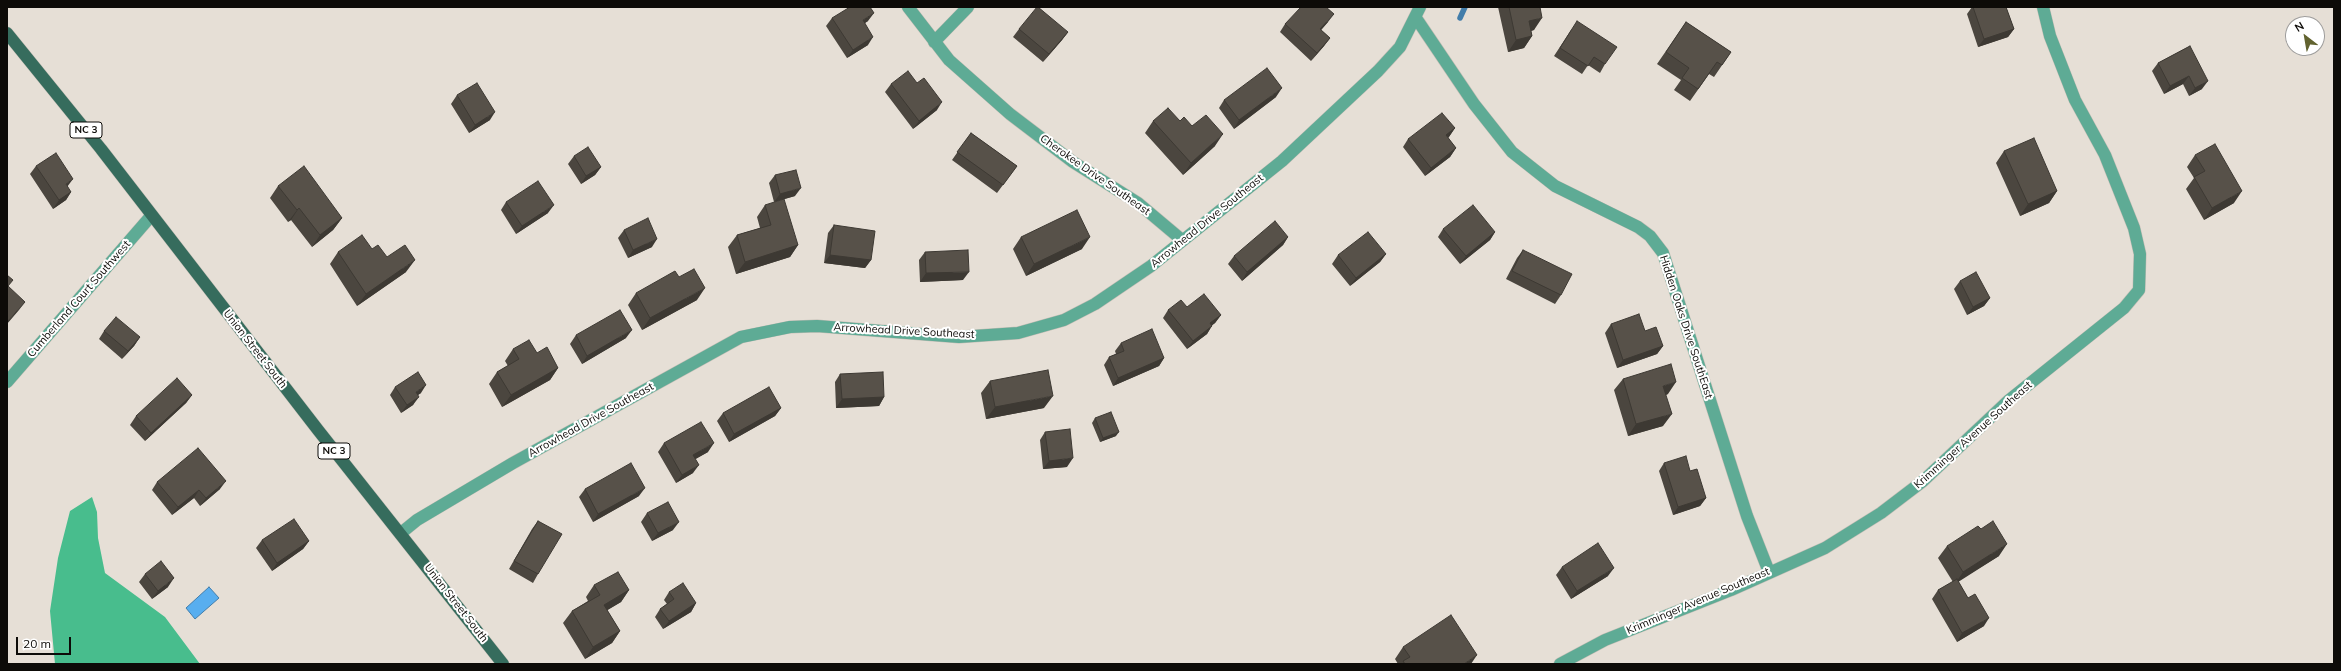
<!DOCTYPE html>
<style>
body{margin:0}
#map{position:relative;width:2341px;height:671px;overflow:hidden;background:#e6dfd6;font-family:Mulish,sans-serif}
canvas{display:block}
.frame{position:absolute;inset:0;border:8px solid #0d0b08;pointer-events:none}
.north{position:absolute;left:2285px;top:16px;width:40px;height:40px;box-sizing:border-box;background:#fff;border:1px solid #9e9d9c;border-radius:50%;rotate:329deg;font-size:11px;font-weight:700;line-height:16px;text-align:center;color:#0d0b08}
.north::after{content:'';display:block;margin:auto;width:14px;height:18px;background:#626330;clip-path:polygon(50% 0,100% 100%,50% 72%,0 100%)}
.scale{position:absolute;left:16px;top:637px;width:55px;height:18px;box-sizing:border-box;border:2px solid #0d0b08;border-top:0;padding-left:5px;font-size:12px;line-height:14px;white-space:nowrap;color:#0d0b08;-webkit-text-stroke:3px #fff;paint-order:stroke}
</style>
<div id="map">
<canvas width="2341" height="671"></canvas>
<div class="frame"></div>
<div class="north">N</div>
<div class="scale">20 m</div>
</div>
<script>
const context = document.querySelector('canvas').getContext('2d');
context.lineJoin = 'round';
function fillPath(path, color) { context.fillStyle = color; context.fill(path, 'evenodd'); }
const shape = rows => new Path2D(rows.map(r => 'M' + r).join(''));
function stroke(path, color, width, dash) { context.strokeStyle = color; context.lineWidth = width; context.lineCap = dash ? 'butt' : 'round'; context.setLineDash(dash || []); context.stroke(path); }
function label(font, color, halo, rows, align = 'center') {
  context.font = font + ' Mulish,sans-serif'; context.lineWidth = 4; context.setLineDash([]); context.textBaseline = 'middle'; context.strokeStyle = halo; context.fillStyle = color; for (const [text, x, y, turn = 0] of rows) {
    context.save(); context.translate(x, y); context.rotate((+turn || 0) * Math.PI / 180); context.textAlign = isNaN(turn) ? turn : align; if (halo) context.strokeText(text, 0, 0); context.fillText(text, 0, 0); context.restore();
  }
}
const forest = shape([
 [92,497,97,512,98,538,105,573,165,617,200,664,55,664,50,611,58,558,70,511]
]);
const water = shape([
 [209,587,219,598,195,619,186,608,209,587]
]);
const stream = shape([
 [1460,18,1465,7]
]);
const minor = shape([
 [908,7,949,60,1010,114,1073,162,1138,203,1182,240],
 [1416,18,1474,104,1512,152,1555,186,1638,227,1650,236,1663,253,1747,516,1769,572],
 [934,42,968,7],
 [7,382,151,216],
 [401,533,417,520,513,463,741,337,790,327,817,326,959,337,1018,333,1064,320,1095,304,1151,266,1282,161,1378,71,1400,47,1420,7],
 [1560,664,1605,640,1731,590,1825,548,1881,513,1923,481,2008,401,2124,308,2139,290,2140,254,2134,228,2105,155,2075,100,2050,36,2043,7]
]);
const major = shape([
 [7,33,101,149,318,430,503,664]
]);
const wall = shape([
 [1498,7,1540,7,1534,30,1531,31,1532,36,1524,48,1508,52],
 [1972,7,2006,7,2014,29,2008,37,1978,47,1967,14],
 [832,18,868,21,865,23,868,45,847,58,826,26],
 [1328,22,1321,30,1330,38,1324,46,1311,61,1280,32,1285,24],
 [1686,22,1731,52,1714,77,1709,74,1690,101,1674,90,1681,80,1657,64],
 [1019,29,1068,32,1062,40,1043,62,1013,37],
 [1571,30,1605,64,1600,73,1588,65,1582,74,1554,56],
 [2190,46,2202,89,2189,96,2183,84,2164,94,2152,71,2158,63],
 [917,83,937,110,913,129,885,92,891,84],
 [457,95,490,120,469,133,451,104],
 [1276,97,1234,129,1219,108,1224,100],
 [1153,121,1192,126,1215,146,1183,175,1145,133],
 [1455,128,1448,138,1456,148,1450,157,1425,176,1403,147,1408,139],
 [971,133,1017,166,997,193,952,160],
 [2004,151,2057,191,2049,203,2020,216,1996,163],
 [2195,155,2234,203,2204,220,2186,189,2194,178,2187,167],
 [574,156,601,167,595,175,581,184,568,164],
 [36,166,71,192,66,200,53,209,30,174],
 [775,175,795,196,774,202,769,183],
 [278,186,342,218,333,230,312,247,291,220,288,222,270,198],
 [506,202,548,213,516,234,501,210],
 [765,205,798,245,790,257,736,274,728,247,737,235,760,228,757,217],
 [834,225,871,260,865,268,824,263,828,233],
 [1443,229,1495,232,1490,240,1460,264,1438,237],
 [624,230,652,247,628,258,618,238],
 [1021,237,1082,249,1026,276,1013,249],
 [1288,237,1283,245,1242,281,1228,264,1234,256],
 [1523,250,1561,295,1555,304,1506,279,1517,258],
 [338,252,387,257,406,272,357,306,330,264],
 [925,252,963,280,920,282,919,260],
 [1386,254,1380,262,1350,286,1332,264,1338,255],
 [1960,281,1990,298,1984,306,1967,315,1954,289],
 [636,293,697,300,642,330,628,305],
 [1187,307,1221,315,1215,323,1212,325,1207,334,1187,349,1163,318,1168,310],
 [1611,324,1645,331,1663,346,1657,354,1617,368,1605,333],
 [104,331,140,337,134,346,122,359,99,339],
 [576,335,626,338,582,364,570,344],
 [1121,343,1164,358,1159,366,1113,386,1104,365,1109,357,1116,354,1115,351],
 [513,349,537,353,558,368,550,380,502,407,489,384,497,372,508,366,505,361],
 [840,374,884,397,879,406,836,408,835,382],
 [1623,379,1668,394,1666,395,1663,426,1628,436,1614,390],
 [990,381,1044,408,986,419,981,393],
 [395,387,421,393,418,395,413,405,401,413,390,395],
 [192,395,186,403,145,441,130,425,136,416],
 [781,408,775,416,729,442,717,421,723,413],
 [1095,418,1116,436,1100,442,1092,423],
 [1045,432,1067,467,1043,469,1040,440],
 [664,443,708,452,695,459,693,473,676,483,658,452],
 [1664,463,1690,471,1706,498,1700,506,1673,515,1659,471],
 [157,482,220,489,200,506,194,498,172,515,152,490],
 [585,489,639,496,593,522,579,497],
 [647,513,673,530,652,541,641,522],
 [538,521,538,574,533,583,509,569,532,529],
 [262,540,309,541,303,549,272,571,256,548],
 [1947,546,1999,556,1958,581,1984,626,1957,642,1932,599,1938,590,1953,582,1938,558],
 [1562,567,1608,576,1571,599,1556,575],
 [145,574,168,587,152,599,139,582],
 [594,585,629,590,621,602,607,610,620,631,612,643,585,659,563,623,572,611,588,601,586,597],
 [669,592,696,603,691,612,663,629,655,617,660,609,667,604,664,600],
 [1403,647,1471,664,1398,664,1395,659]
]);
const shadedWall = shape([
 [874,13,868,21,857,28,863,20],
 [1334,14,1328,22,1314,38,1320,29],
 [1542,18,1534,30,1521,33,1529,21],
 [2014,29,2008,37,1978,47,1984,39],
 [1068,32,1062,40,1043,62,1049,54],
 [1532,36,1524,48,1508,52,1516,40],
 [873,37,868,45,847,58,853,50],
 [1330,38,1324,46,1311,61,1317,53],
 [2189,76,2183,84,2164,94,2170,86],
 [2208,81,2202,89,2189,96,2195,88],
 [1282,88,1276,97,1234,129,1239,120],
 [942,102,937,110,913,129,919,121],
 [495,112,490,120,469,133,475,125],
 [1455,128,1449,137,1440,143,1446,135],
 [1223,134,1215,146,1183,175,1191,163],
 [1456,148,1450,157,1425,176,1431,168],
 [601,167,595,175,581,184,586,176],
 [73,179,67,187,66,184],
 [801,188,795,196,774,202,780,194],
 [2057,191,2049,203,2020,216,2028,204],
 [2242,191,2234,203,2204,220,2212,208],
 [71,192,66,200,53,209,59,200],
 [554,205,548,213,516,234,522,226],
 [299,208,291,220,288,222,297,210],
 [342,218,333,230,312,247,320,235],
 [1495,232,1490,240,1460,264,1466,256],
 [1090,237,1082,249,1026,276,1034,264],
 [1288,237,1283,245,1242,281,1247,272],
 [657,239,652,247,628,258,633,250],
 [798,245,790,257,736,274,745,262],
 [1386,254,1380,262,1350,286,1356,278],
 [830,255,871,260,865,268,824,263],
 [415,260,406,272,357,306,366,294],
 [969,272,963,280,920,282,926,273],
 [705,288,697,300,642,330,650,318],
 [1990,298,1984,306,1967,315,1973,307],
 [25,302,19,310,7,324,7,322],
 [1221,315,1215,323,1205,331,1210,323],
 [1212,326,1207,334,1187,349,1193,341],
 [632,330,626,338,582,364,587,356],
 [140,337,134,346,122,359,128,351],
 [1663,346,1657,354,1617,368,1623,360],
 [1164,358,1159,366,1113,386,1118,378],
 [558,368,550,380,502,407,511,395],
 [1676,382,1668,394,1655,398,1663,386],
 [426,385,421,393,410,400,416,392],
 [192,395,186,403,145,441,151,433],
 [1053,396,1044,408,986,419,995,407],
 [419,397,413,405,401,413,407,405],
 [884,397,879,406,836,408,842,399],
 [781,408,775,416,729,442,734,434],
 [1672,414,1663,426,1628,436,1636,424],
 [1119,432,1116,436,1100,442,1103,438],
 [714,443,708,452,687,464,693,455],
 [1073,458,1067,467,1043,469,1049,461],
 [699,465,693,473,676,483,682,475],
 [226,481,220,489,200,506,206,498],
 [645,488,639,496,593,522,598,514],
 [199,490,194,498,172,515,178,507],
 [1706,498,1700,506,1673,515,1678,507],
 [679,522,673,530,652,541,658,533],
 [309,541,303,549,272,571,277,563],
 [2007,544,1999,556,1955,584,1963,572],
 [1614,568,1608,576,1571,599,1577,591],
 [174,578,168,587,152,599,158,591],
 [629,590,621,602,596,617,604,605],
 [696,603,691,612,663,629,669,621],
 [1989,618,1984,626,1957,642,1962,633],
 [620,631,612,643,585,659,593,647],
 [1477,655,1471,664,1464,664]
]);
const building = shape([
 [850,7,870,7,874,13,863,20,873,37,853,50,832,18,850,7],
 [1037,7,1038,7,1068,32,1049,54,1019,29,1037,7],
 [1301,7,1326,7,1334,14,1320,29,1330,38,1317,53,1285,24,1301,7],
 [1509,7,1540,7,1542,18,1529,21,1532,36,1516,40,1509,7],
 [1973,7,2006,7,2014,29,1984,39,1973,7],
 [1577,21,1617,47,1605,64,1594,57,1588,66,1560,48,1577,21],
 [1686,22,1731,52,1722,65,1717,62,1698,89,1682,78,1689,68,1666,52,1686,22],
 [2190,46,2208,81,2195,88,2189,76,2170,86,2158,63,2190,46],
 [1267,68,1282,88,1239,120,1224,100,1267,68],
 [908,71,917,83,924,78,942,102,919,121,891,84,908,71],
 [477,83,495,112,475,125,457,95,477,83],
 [1168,108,1180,121,1184,117,1192,126,1206,115,1223,134,1191,163,1153,121,1168,108],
 [1442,113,1455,128,1446,135,1456,148,1431,168,1408,139,1442,113],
 [971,133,1017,166,1003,185,957,152,971,133],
 [2034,138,2057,191,2028,204,2004,151,2034,138],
 [2215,144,2242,191,2212,208,2194,177,2205,171,2195,155,2215,144],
 [588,147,601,167,586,176,574,156,588,147],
 [56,153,73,179,66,184,71,192,59,200,36,166,56,153],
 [304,166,342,218,320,235,299,208,297,210,278,186,304,166],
 [796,170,801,188,780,194,775,175,796,170],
 [538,181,554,205,522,226,506,202,538,181],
 [784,199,798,245,745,262,737,235,771,225,765,205,784,199],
 [1473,205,1495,232,1466,256,1443,229,1473,205],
 [1077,210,1090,237,1034,264,1021,237,1077,210],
 [648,218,657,239,633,250,624,230,648,218],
 [1275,221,1288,237,1247,272,1234,256,1275,221],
 [834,225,875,231,871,260,830,255,834,225],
 [1368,232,1386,254,1356,278,1338,255,1368,232],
 [362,235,372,249,378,245,387,257,405,245,415,260,366,294,338,252,362,235],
 [968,250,969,272,926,273,925,252,968,250],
 [1523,250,1572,274,1561,295,1512,271,1523,250],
 [694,269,705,288,650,318,636,293,675,271,679,277,694,269],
 [1976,272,1990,298,1973,307,1960,281,1976,272],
 [7,275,13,280,8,286,25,302,7,322,7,275],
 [1204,294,1221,315,1210,323,1212,326,1193,341,1168,310,1181,300,1187,307,1204,294],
 [620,310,632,330,587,356,576,335,620,310],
 [1639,314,1645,331,1656,327,1663,346,1623,360,1611,324,1639,314],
 [116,317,140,337,128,351,104,331,116,317],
 [1152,329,1164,358,1118,378,1109,357,1124,351,1121,343,1152,329],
 [529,340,537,353,547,347,558,368,511,395,497,372,519,359,513,349,529,340],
 [1671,364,1676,382,1663,386,1672,414,1636,424,1623,379,1671,364],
 [1048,370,1053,396,995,407,990,381,1048,370],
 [418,372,426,385,416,392,419,397,407,405,395,387,418,372],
 [883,372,884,397,842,399,840,374,883,372],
 [177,378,192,395,151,433,136,416,177,378],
 [769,387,781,408,734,434,723,413,769,387],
 [1111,412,1119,432,1103,438,1095,418,1111,412],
 [701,422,714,443,693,455,699,465,682,475,664,443,701,422],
 [1070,429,1073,458,1049,461,1045,432,1070,429],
 [198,448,226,481,206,498,199,490,178,507,157,482,198,448],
 [1686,456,1690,471,1697,469,1706,498,1678,507,1664,463,1686,456],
 [631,463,645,488,598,514,585,489,631,463],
 [668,502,679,522,658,533,647,513,668,502],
 [294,519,309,541,277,563,262,540,294,519],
 [538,521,562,534,538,574,514,561,538,521],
 [1993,521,2007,544,1963,572,1947,546,1978,526,1981,529,1993,521],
 [1598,543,1614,568,1577,591,1562,567,1598,543],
 [161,561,174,578,158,591,145,574,161,561],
 [618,572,629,590,604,605,620,631,593,647,572,611,600,595,594,585,618,572],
 [1957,579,1968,598,1975,594,1989,618,1962,633,1938,590,1957,579],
 [683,583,696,603,669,621,660,609,674,599,669,592,683,583],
 [1451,615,1477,655,1464,664,1405,664,1403,661,1410,657,1403,647,1451,615]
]);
const shields = [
 [86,130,32],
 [334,451,32]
];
const shieldNames = [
 ["NC 3",86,130],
 ["NC 3",334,451]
];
const streetNames = [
 ["Cherokee Drive Southeast",1095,175,35],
 ["Arrowhead Drive Southeast",1207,221,-39],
 ["Cumberland Court Southwest",79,299,-49],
 ["Hidden Oaks Drive SouthEast",1686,327,72],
 ["Arrowhead Drive Southeast",904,331,3],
 ["Union Street South",255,349,52],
 ["Arrowhead Drive Southeast",591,420,-29],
 ["Krimminger Avenue Southeast",1973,435,-42],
 ["Krimminger Avenue Southeast",1698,601,-23],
 ["Union Street South",456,603,52]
];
fillPath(forest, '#48bd8d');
fillPath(water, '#58aeef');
stroke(water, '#427daa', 1);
stroke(stream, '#427daa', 5.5);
stroke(minor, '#c3bdb5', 13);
stroke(major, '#c3bdb5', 13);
stroke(minor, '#5eab95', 12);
stroke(major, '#366c5d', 12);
fillPath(wall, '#4b463f');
fillPath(shadedWall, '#3d3933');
fillPath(building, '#575149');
stroke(building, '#3d3933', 1);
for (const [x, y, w] of shields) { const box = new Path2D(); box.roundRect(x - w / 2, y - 8, w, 16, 3); context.fillStyle = '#fff'; context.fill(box); stroke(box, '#0d0b08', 1); }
label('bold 10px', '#0d0b08', null, shieldNames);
label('11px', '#0d0b08', '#fff', streetNames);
</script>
